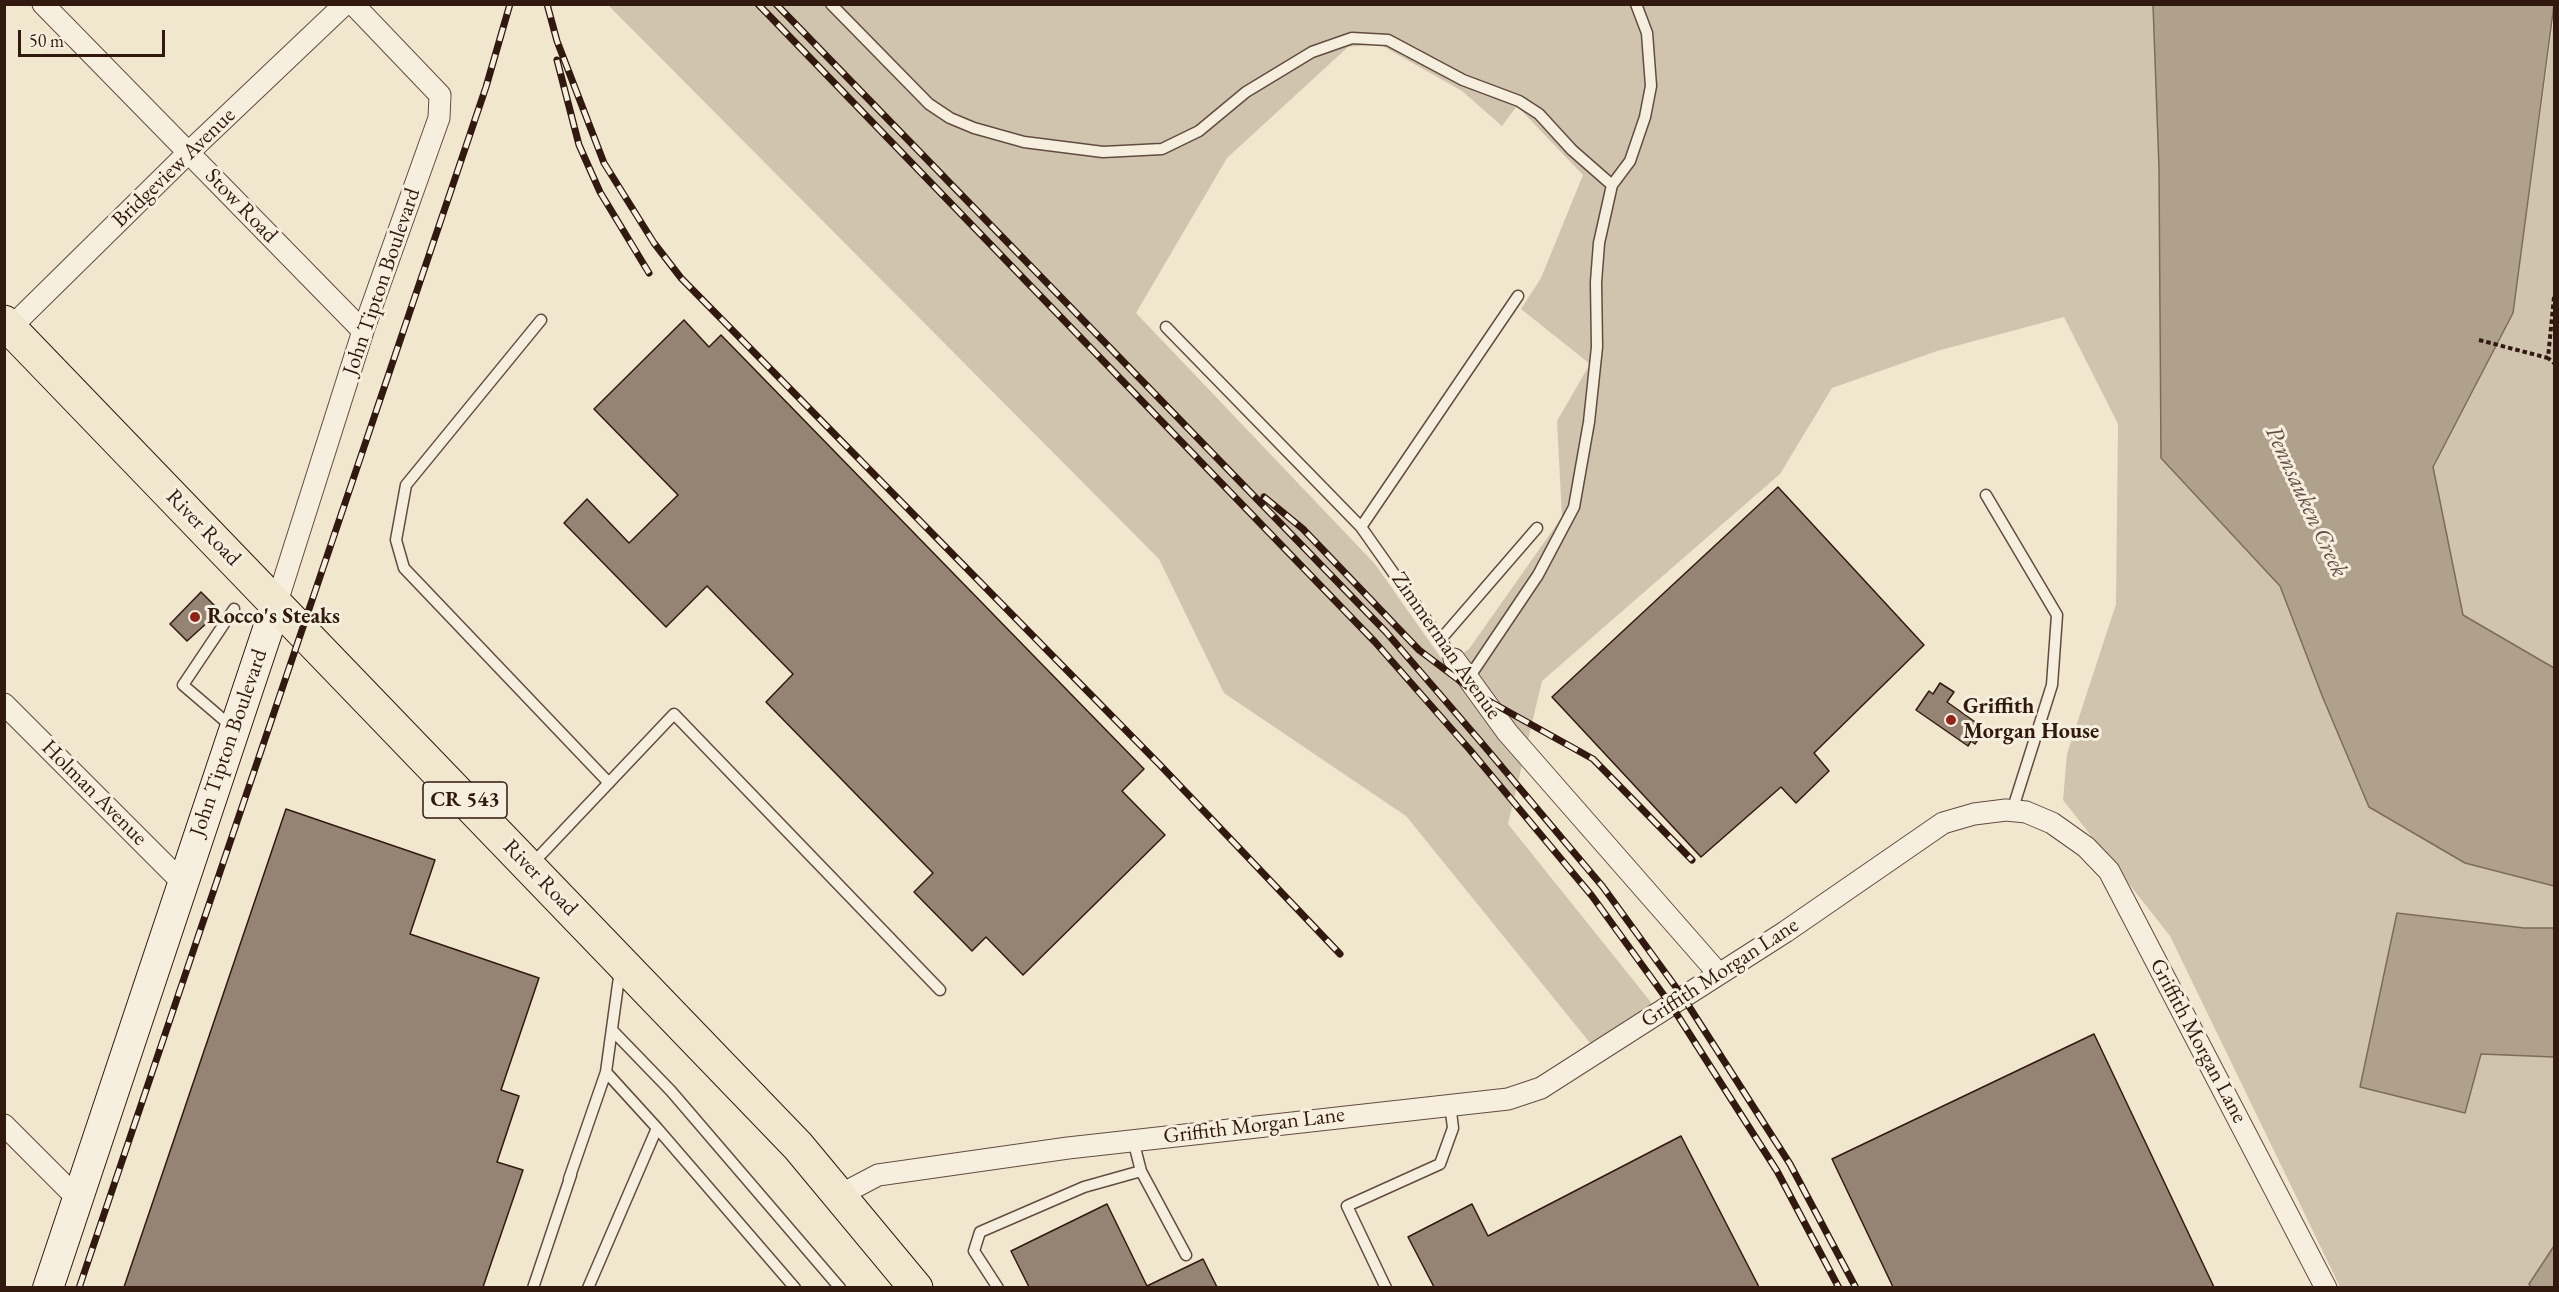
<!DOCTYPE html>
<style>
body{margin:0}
#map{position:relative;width:2559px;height:1292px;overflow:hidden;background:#f1e7ce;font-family:"EB Garamond",serif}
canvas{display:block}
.frame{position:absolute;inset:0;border:6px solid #321910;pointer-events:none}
.scale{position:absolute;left:18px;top:30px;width:147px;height:27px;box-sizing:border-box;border:3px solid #321910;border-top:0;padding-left:8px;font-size:18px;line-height:21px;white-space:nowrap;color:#321910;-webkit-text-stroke:4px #f6efdf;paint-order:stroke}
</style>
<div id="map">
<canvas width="2559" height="1292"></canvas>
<div class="frame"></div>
<div class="scale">50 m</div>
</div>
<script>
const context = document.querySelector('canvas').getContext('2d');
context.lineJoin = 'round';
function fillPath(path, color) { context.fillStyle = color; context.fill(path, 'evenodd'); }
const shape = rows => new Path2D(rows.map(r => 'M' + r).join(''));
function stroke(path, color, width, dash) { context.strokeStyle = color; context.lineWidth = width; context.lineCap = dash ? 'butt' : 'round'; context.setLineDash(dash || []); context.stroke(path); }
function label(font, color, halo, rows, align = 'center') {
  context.font = font + ' "EB Garamond",serif'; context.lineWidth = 6; context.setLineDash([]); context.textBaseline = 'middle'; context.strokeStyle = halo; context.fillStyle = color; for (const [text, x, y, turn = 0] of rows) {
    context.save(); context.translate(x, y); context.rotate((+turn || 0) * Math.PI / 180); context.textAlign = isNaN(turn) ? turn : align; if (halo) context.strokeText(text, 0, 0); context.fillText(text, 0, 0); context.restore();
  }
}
const green = shape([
 [608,5,2153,5,2159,168,2161,458,2280,586,2323,698,2370,807,2465,863,2554,886,2554,928,2524,928,2360,1086,2465,1113,2481,1054,2554,1057,2554,1246,2530,1284,2531,1287,2340,1287,2170,936,2063,800,2067,754,2116,604,2118,424,2064,317,1937,351,1832,388,1780,474,1542,681,1508,824,1650,1001,1658,1015,1599,1054,1406,816,1224,693,1159,559],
 [1379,44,1462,91,1502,126,1517,106,1583,175,1541,278,1521,309,1590,364,1557,421,1562,517,1469,649,1454,659,1441,658,1375,564,1136,313,1227,158,1348,47],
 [2554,16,2554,668,2463,615,2433,467,2513,313]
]);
const water = shape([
 [2153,5,2554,5,2513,313,2433,467,2463,615,2554,668,2554,886,2465,863,2369,807,2323,698,2280,586,2161,458,2159,168,2153,5],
 [2397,913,2524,928,2554,928,2554,1057,2481,1054,2465,1113,2360,1087,2397,913],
 [2554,1246,2554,1287,2531,1287,2529,1284,2554,1246]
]);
const building = shape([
 [684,320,709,347,721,335,1144,769,1122,791,1165,835,1023,975,986,937,972,951,914,892,933,873,766,702,793,674,707,586,666,627,564,523,587,499,629,543,678,495,594,409,684,320],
 [1778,487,1924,645,1814,753,1829,771,1796,803,1781,787,1701,857,1552,697,1778,487],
 [201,592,220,611,187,641,170,624,201,592],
 [1940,683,1954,692,1947,702,1985,729,1975,744,1971,741,1968,746,1916,710,1929,691,1933,694,1940,683],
 [286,809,435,860,410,934,539,978,501,1090,519,1096,497,1162,523,1170,483,1287,124,1287,286,809],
 [2094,1034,2214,1287,1893,1287,1832,1159,2094,1034],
 [1681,1136,1759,1287,1434,1287,1408,1237,1472,1204,1488,1236,1681,1136],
 [1107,1204,1147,1286,1203,1259,1217,1287,1029,1287,1011,1251,1107,1204]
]);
const path = shape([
 [2554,297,2548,358,2554,363],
 [2479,340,2548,358]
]);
const lane = shape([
 [831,4,929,104,950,118,974,128,1024,142,1103,152,1162,149,1199,131,1246,92,1312,52,1352,38,1388,40,1463,80,1519,101,1539,114,1572,150,1612,185,1599,243,1596,282,1597,347,1589,422,1574,507,1538,575,1468,679],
 [1612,185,1630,161,1645,117,1651,86,1647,33,1636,4],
 [541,320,406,485,396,540,404,568,609,783],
 [1166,327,1361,527,1454,659],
 [1986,495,2057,615,2052,685,2012,811],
 [1361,527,1518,296],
 [1441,639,1537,528],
 [232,727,183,685,234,609],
 [532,864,674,714,940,990],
 [612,1030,671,1091,840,1288],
 [657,1128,795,1288],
 [1141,1171,1186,1255],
 [569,1179,606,1072,620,970],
 [533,1288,571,1175],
 [588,1288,657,1128,606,1072],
 [998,1288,974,1251,980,1232,1084,1187,1141,1171,1133,1140],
 [1386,1288,1347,1206,1440,1164,1453,1128,1450,1104]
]);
const street = shape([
 [43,4,363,331],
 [4,334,189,152,345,4],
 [276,605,363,331,439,118,440,95,353,4],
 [1454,659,1507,732,1718,973],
 [4,704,182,882],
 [4,1125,78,1199],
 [840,1195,878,1175,1068,1148,1508,1099,1541,1088,1785,932,1943,823,1974,814,2006,810,2026,812,2052,823,2086,847,2109,871,2326,1288]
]);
const secondary = shape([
 [48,1288,276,605]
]);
const primary = shape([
 [4,322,798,1146,916,1288]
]);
const rail = shape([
 [547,4,557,41,604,163,654,243,681,278,1161,766,1340,954],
 [758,4,1375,642,1470,750,1592,896,1671,1005,1777,1171,1839,1288],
 [776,4,1386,632,1480,741,1603,887,1683,997,1790,1164,1856,1288],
 [557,60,579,145,600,192,649,273],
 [1264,497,1303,529,1419,650,1480,696,1593,759,1692,860],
 [79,1288,486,87,510,4]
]);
const markers = [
 [195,617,6,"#8f2418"],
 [1951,720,6,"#8f2418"]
];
const shields = [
 [465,800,84]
];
const shieldNames = [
 ["CR 543",465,800]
];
const streetNames = [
 ["Bridgeview Avenue",174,168,-44],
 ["Stow Road",241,206,46],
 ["John Tipton Boulevard",382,282,-71],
 ["River Road",203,528,46],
 ["Zimmerman Avenue",1446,646,55],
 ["John Tipton Boulevard",229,743,-71],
 ["Holman Avenue",94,793,45],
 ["River Road",540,878,46],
 ["Griffith Morgan Lane",1720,973,-33],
 ["Griffith Morgan Lane",2198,1041,62],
 ["Griffith Morgan Lane",1254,1126,-7]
];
const poiNames = [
 ["Rocco's Steaks",207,617],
 ["Griffith",1963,707],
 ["Morgan House",1963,732]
];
const waterNames = [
 ["Pennsauken Creek",2306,502,65]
];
fillPath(green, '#d1c4ae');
fillPath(water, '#b0a18d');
stroke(water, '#7e6b5b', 1.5);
fillPath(building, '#958473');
stroke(building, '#321910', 1.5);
stroke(lane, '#624c40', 13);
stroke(street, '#624c40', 23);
stroke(secondary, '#321910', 32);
stroke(primary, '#321910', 35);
stroke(path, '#321910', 4, [4.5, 3]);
stroke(lane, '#f6efdf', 10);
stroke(street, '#f6efdf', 21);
stroke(secondary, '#f6efdf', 30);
stroke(primary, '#f1e7ce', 33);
stroke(rail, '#321910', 7);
stroke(rail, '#f6efdf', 4.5, [14]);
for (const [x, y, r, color] of markers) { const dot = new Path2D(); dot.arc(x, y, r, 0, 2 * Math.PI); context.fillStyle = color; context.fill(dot); stroke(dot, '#f6efdf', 2); }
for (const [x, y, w] of shields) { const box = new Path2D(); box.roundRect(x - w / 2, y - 18, w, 36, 4.5); context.fillStyle = '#f6efdf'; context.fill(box); stroke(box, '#321910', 1.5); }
label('bold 21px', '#321910', null, shieldNames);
label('22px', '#321910', '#f6efdf', streetNames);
label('bold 22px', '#321910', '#f6efdf', poiNames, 'left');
label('italic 24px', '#644f42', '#f6efdf', waterNames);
</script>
